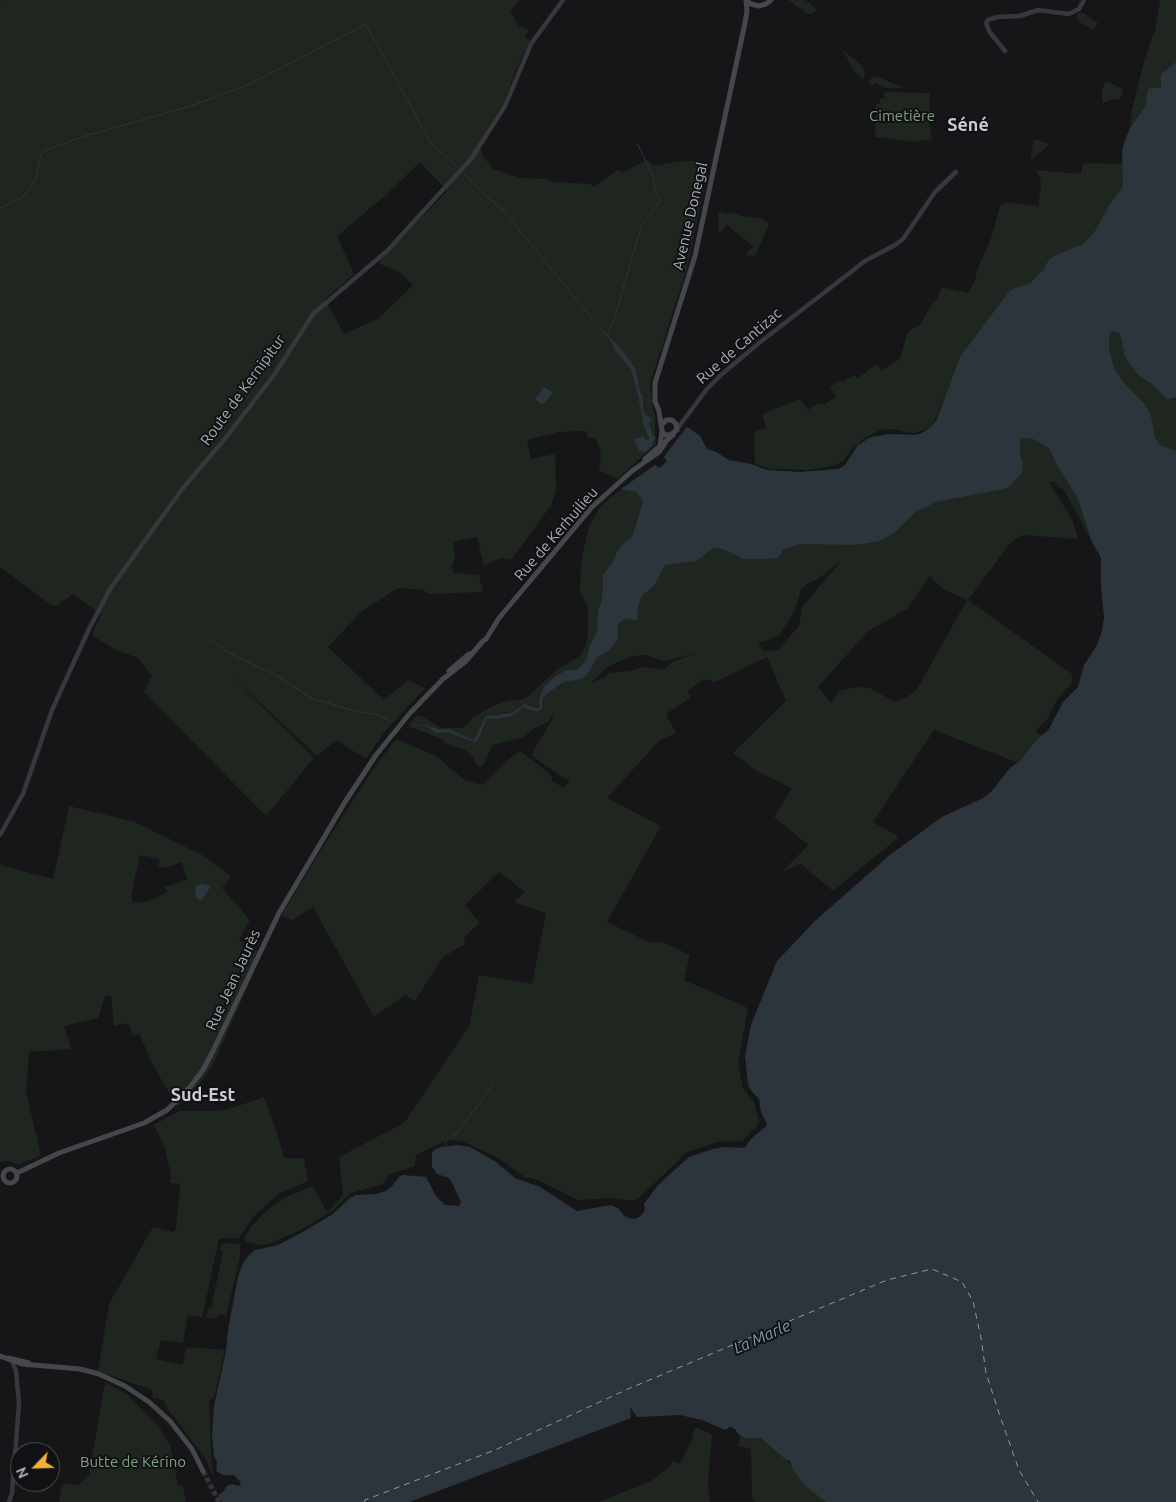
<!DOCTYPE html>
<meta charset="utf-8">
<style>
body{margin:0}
#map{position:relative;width:1176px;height:1502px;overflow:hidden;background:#161618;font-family:Ubuntu,sans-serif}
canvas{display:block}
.north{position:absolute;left:10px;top:1442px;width:50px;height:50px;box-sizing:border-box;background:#111113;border:1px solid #4d4f55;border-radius:50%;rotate:246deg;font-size:14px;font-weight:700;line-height:20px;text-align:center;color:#a8adb8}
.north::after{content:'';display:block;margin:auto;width:18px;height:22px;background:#f2b134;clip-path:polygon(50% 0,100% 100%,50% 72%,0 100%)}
</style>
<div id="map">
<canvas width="1176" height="1502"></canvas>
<div class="north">N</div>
</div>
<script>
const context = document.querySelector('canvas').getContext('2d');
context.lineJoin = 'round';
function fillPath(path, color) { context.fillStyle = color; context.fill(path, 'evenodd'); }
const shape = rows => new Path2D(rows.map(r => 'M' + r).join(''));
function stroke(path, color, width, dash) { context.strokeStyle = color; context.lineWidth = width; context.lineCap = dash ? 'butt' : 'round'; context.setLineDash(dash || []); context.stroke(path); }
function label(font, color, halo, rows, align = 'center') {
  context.font = font + ' Ubuntu,sans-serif'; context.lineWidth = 4; context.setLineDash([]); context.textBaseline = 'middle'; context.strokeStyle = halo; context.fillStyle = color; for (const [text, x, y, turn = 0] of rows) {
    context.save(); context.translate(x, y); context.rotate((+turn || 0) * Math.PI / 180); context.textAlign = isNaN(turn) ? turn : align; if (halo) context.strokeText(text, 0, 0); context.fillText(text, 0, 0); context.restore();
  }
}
const green = shape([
 [2,0,520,0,510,11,519,26,529,30,525,37,530,41,519,63,504,102,479,144,483,156,493,169,521,178,545,179,553,182,590,184,594,187,617,170,623,172,647,160,654,166,675,162,700,160,701,164,709,165,687,269,650,384,653,409,655,416,655,439,656,444,617,479,599,470,601,455,596,438,588,438,586,431,558,432,527,440,531,459,555,454,556,489,551,507,549,508,511,560,501,558,484,565,477,537,453,542,455,557,452,566,453,573,479,575,483,592,428,594,423,590,398,588,361,612,328,647,384,700,408,680,425,688,383,734,366,759,336,740,317,756,229,674,314,758,266,816,144,692,152,676,138,658,116,650,93,636,92,634,101,614,73,594,54,607,0,567,0,1],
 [420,162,447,191,378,263,401,273,413,285,379,318,344,334,325,299,354,274,337,236,386,195],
 [788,0,805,0,813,6,817,10,810,15],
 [1160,0,1176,0,1176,493,1151,527,1135,507,1127,494,1131,483,1129,459,1114,402,1106,383,1098,372,1084,361,1063,353,1043,355,1022,361,985,383,975,395,965,416,950,440,946,458,899,461,875,473,864,485,834,500,801,511,775,513,749,512,734,498,728,499,723,505,716,507,705,507,690,501,685,503,682,508,682,521,680,528,669,532,652,548,642,561,626,564,618,570,617,574,626,586,627,592,621,601,609,605,606,608,611,625,612,631,609,638,595,644,591,652,592,658,583,670,561,675,550,685,551,687,558,679,565,676,583,674,593,662,597,646,611,639,614,626,609,609,625,601,630,592,621,573,621,570,628,566,639,565,645,562,652,551,660,547,669,536,684,529,686,525,687,517,685,507,688,504,694,503,704,510,720,510,732,500,739,506,747,516,753,519,775,520,818,515,869,491,882,478,903,469,940,470,951,469,957,463,962,443,979,417,1004,387,1016,379,1035,372,1055,370,1086,377,1095,391,1109,441,1113,470,1103,498,1113,515,1126,532,1092,542,1065,492,1053,481,1049,482,1073,521,1078,539,1023,535,1011,542,968,600,1072,674,1072,683,1056,701,1048,718,1035,732,1048,738,1030,749,1027,760,1023,763,1016,762,934,730,873,822,899,837,833,891,801,864,783,871,808,845,774,817,792,788,756,771,733,753,786,701,767,657,715,682,703,679,688,691,690,698,666,714,676,733,659,741,607,798,661,826,607,922,649,942,665,943,690,955,684,980,748,1008,738,1063,743,1088,753,1100,755,1106,759,1123,757,1126,742,1141,717,1142,687,1152,638,1199,632,1201,613,1198,578,1200,538,1180,525,1177,499,1159,480,1149,461,1141,447,1140,416,1155,415,1166,388,1175,383,1184,351,1193,331,1212,302,1229,269,1244,260,1245,246,1242,244,1238,252,1226,267,1210,286,1197,310,1187,314,1187,327,1213,343,1195,339,1157,404,1123,469,1026,479,975,532,984,546,913,514,902,525,892,499,872,465,905,480,923,464,937,465,944,443,957,415,1001,405,995,374,1017,313,907,292,920,281,916,319,853,376,765,396,739,436,756,466,781,483,785,509,759,519,751,533,760,551,775,552,781,564,788,570,781,563,778,531,755,552,720,553,714,548,722,533,729,524,737,496,744,492,746,485,763,482,766,478,767,472,756,465,749,451,746,439,738,408,726,416,716,421,716,441,728,462,728,469,723,473,717,495,705,508,701,520,700,526,698,558,669,580,656,585,647,588,634,588,608,580,591,580,584,582,557,589,526,600,507,616,493,655,465,659,468,664,464,667,461,665,456,687,427,700,436,707,449,716,452,729,460,751,464,767,470,800,472,839,469,845,465,858,445,871,437,889,434,914,435,920,434,934,424,949,385,935,419,931,426,922,431,912,433,893,429,880,430,865,438,852,449,843,461,834,466,806,470,782,469,771,469,755,464,754,432,766,428,762,414,800,399,808,410,818,403,824,405,836,397,830,387,840,380,842,382,854,375,858,378,877,364,882,370,900,359,907,334,913,328,920,325,934,301,936,301,942,287,968,293,975,281,977,270,992,236,1000,206,1005,202,1038,206,1041,185,1040,178,1035,170,1081,174,1083,163,1122,164,1124,143,1130,128,1131,114,1145,58,1155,30],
 [842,560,802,607,799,626,778,650,764,651,758,642,769,640,779,635,795,611,801,589,807,584,821,577],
 [930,576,943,589,967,600,916,691,905,698,895,702,870,688,857,687,839,691,831,703,818,687,868,631,907,609],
 [694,654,672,662,664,670,643,667,629,671,608,673,605,678,591,683,608,666,632,656,646,655,664,661],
 [1082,12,1098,23,1093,30,1078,21,1077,14],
 [843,50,863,67,865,73,863,80,854,71],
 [878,77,902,87,902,88,886,88,876,83,873,85,868,82,871,78],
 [1106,81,1123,89,1120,100,1114,99,1102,103,1102,89],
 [884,92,930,93,929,122,932,139,915,142,875,137,876,104,880,104,880,99,884,99],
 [1034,139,1050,144,1031,160,1031,154],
 [718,212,728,214,729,212,738,214,738,215,763,219,769,224,755,256,746,255,753,246,727,225,719,234],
 [69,806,135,822,202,855,231,876,222,888,250,920,239,940,262,954,213,1065,196,1088,177,1107,152,1063,139,1033,133,1036,128,1023,114,1026,111,996,105,996,98,1018,64,1026,71,1049,29,1052,26,1091,41,1156,19,1164,6,1161,0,1162,0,865,53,879],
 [140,855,160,859,158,866,165,868,182,862,187,880,164,887,168,892,148,901,133,903,131,896],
 [264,1097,277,1133,284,1158,304,1158,308,1181,280,1193,254,1216,239,1238,219,1239,202,1317,188,1315,183,1343,161,1340,156,1359,183,1365,186,1347,225,1350,214,1399,210,1399,209,1402,212,1468,214,1476,213,1477,205,1458,168,1409,164,1401,156,1398,153,1399,152,1390,98,1371,109,1304,153,1227,173,1232,176,1229,180,1184,170,1183,171,1175,165,1148,154,1125,179,1111,218,1111,235,1107],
 [222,1243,240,1244,240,1256,226,1316,221,1313,214,1319,206,1318,208,1309,211,1309,223,1251,220,1250],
 [105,1382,128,1395,159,1427,170,1445,178,1485,183,1486,186,1502,59,1502,62,1486,64,1483,76,1485,81,1483,89,1475],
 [695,1427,712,1434,708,1482,710,1502,599,1502,651,1481,671,1466,672,1461,680,1463,692,1440],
 [740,1435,757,1437,767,1442,790,1463,798,1476,816,1494,826,1502,755,1502,752,1497,751,1449,739,1446]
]);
const water = shape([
 [1176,62,1176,397,1167,399,1151,383,1142,378,1135,371,1125,357,1120,333,1112,331,1109,336,1109,349,1114,368,1123,382,1146,406,1151,416,1155,438,1160,445,1176,451,1176,1502,826,1502,805,1486,793,1470,790,1461,785,1459,761,1438,746,1438,739,1435,735,1429,730,1427,725,1430,702,1420,680,1415,637,1417,630,1407,631,1418,409,1502,222,1502,218,1495,223,1492,227,1486,232,1484,239,1486,241,1483,234,1475,223,1475,216,1471,217,1463,214,1456,212,1435,214,1406,226,1351,228,1330,238,1277,243,1263,249,1255,255,1250,278,1245,301,1233,333,1214,350,1198,356,1195,376,1194,386,1191,392,1186,399,1177,403,1175,426,1177,436,1196,445,1205,459,1206,461,1202,452,1183,449,1178,437,1174,432,1167,432,1154,434,1150,441,1147,458,1145,470,1147,496,1162,515,1178,540,1187,577,1211,611,1205,618,1208,624,1216,633,1219,638,1218,644,1212,645,1208,644,1204,658,1185,689,1157,713,1149,724,1147,745,1148,750,1140,765,1127,767,1124,761,1112,759,1099,750,1089,748,1084,745,1056,751,1025,777,961,815,921,891,854,942,817,983,798,992,791,1009,769,1020,761,1035,742,1049,729,1063,702,1078,687,1084,665,1097,645,1102,631,1104,617,1101,585,1101,558,1092,542,1078,499,1055,461,1049,448,1033,439,1020,438,1020,454,1023,464,1022,472,1008,488,936,502,917,511,894,533,879,541,855,545,799,544,783,550,778,558,768,559,743,559,728,551,714,547,696,561,665,565,654,586,642,595,638,607,637,621,626,618,618,624,618,639,609,650,597,657,587,675,581,679,563,682,544,696,542,700,542,708,538,712,523,707,512,716,496,719,487,718,478,740,475,742,447,732,436,733,426,726,410,724,425,725,440,730,448,729,474,740,486,716,494,716,512,713,525,704,538,709,540,706,539,701,542,691,545,686,556,676,565,671,578,669,583,664,587,658,590,645,597,633,598,610,601,604,603,590,603,575,613,562,618,550,626,541,632,538,643,502,637,492,621,489,655,465,659,468,661,467,667,461,664,457,666,454,687,427,700,436,707,449,716,452,729,460,751,464,767,470,800,472,839,469,845,465,858,445,871,437,889,434,914,435,920,434,930,428,937,420,960,357,1008,293,1013,289,1030,283,1043,271,1048,261,1054,256,1083,244,1095,231,1110,204,1122,188,1123,181,1122,151,1124,143,1130,128,1145,107,1148,89,1161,87,1161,74],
 [592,320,621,349,635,368,641,395,643,395,643,409,645,414,652,420,649,423,653,436,656,437,651,447,645,452,639,451,634,439,644,436,646,440,649,439,644,426,638,395,631,369,617,353,610,340],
 [544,387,553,393,542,405,535,399],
 [201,884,211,886,201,901,195,896,196,886]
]);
const stream = shape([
 [462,171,486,196,502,209,593,320],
 [0,208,22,198,30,188,36,179,41,154,46,150,85,136,194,105,252,83,366,24,431,143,459,168],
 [607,336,613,323,642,224,653,212,657,204,661,201,656,193,653,176,637,143],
 [209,639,233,655,276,675,311,698,351,710,374,714,391,721],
 [446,1146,446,1141,457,1133,494,1083]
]);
const ferry = shape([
 [364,1502,365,1500,495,1450,628,1389,887,1280,932,1269,962,1282,973,1301,981,1338,986,1373,999,1413,1019,1470,1038,1502]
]);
const secondaryTunnel = shape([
 [203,1471,219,1502]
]);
const tertiary = shape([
 [1005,51,989,31,986,23,988,20,997,17,1020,16,1038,10,1069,14,1079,9,1084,0],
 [677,429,707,389,722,374,759,343,865,261,895,245,903,239,935,192,956,172],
 [0,835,23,794,52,710,89,629,110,589,183,488,224,440,274,375,313,314,387,251,471,159,505,106,531,44,563,0],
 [9,1502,12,1493,19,1404,16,1371,12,1361]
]);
const secondary = shape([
 [746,0,751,4,759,6,766,4,771,0],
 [662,425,666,420,672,420,676,424,677,430,670,435,665,435,662,431,659,411,655,401,655,383,695,256,745,23,747,11,746,0],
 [645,459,660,446,662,431],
 [449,671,469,654],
 '3 1176a7 7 0 1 1 14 0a7 7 0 1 1-14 0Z',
 [17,1173,59,1153,144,1123,167,1110,190,1087,203,1070,213,1051,279,913,345,802,376,755,410,713,443,679,465,662,483,641,486,639,499,618,592,507,632,471,659,452,667,440,673,435],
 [0,1356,22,1364,80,1369,99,1374,125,1386,149,1402,170,1421,192,1449,203,1471],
 [8,1358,29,1363]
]);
const parkNames = [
 ["Cimetière",902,116],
 ["Butte de Kérino",133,1462]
];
const streetNames = [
 ["Avenue Donegal",690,216,-77],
 ["Rue de Cantizac",739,346,-41],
 ["Route de Kernipitur",243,390,-54],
 ["Rue de Kerhuilieu",556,534,-49],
 ["Rue Jean Jaurès",233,980,-65]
];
const waterNames = [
 ["La Marle",762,1337,-24]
];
const quarterNames = [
 ["Séné",968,125],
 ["Sud-Est",203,1095]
];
fillPath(green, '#1e261f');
fillPath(water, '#2c353c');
stroke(stream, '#2c353c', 1);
stroke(ferry, '#7f9bb3', 1, [6, 5]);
stroke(secondaryTunnel, '#333438', 5, [5, 2.5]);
stroke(tertiary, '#37383d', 4.5);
stroke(secondary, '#45474d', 5);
label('15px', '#7fa381', '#111113', parkNames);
label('15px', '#a8adb8', '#111113', streetNames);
label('italic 16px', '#7f9bb3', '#111113', waterNames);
label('bold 18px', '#c9ccd4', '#111113', quarterNames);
</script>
